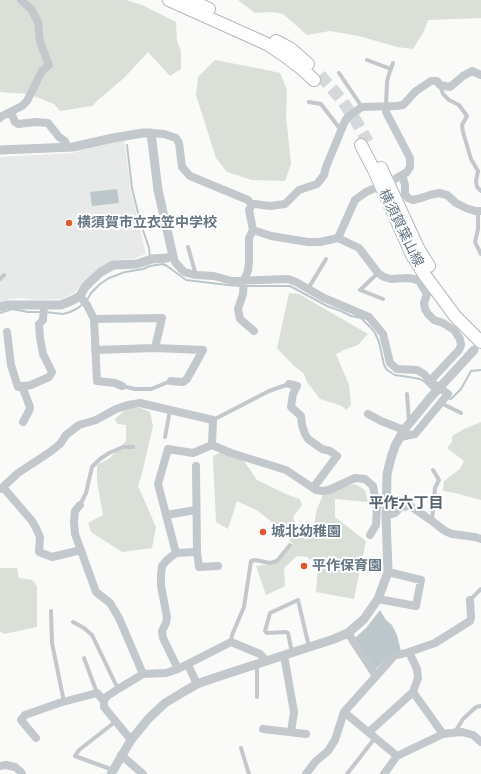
<!DOCTYPE html>
<meta charset="utf-8">
<style>
body{margin:0}
canvas{display:block;background:#fafaf8}
</style>
<canvas width="481" height="774"></canvas>
<script>
const context = document.querySelector('canvas').getContext('2d');
context.lineJoin = 'round';
function fillPath(path, color) { context.fillStyle = color; context.fill(path, 'evenodd'); }
const shape = rows => new Path2D(rows.map(r => 'M' + r).join(''));
function stroke(path, color, width, dash) { context.strokeStyle = color; context.lineWidth = width; context.lineCap = dash ? 'butt' : 'round'; context.setLineDash(dash || []); context.stroke(path); }
function label(font, color, halo, rows, align = 'center') {
  context.font = font + ' Mulish,"Noto Sans JP",sans-serif'; context.lineWidth = 4; context.setLineDash([]); context.textBaseline = 'middle'; context.strokeStyle = halo; context.fillStyle = color; for (const [text, x, y, turn = 0] of rows) {
    context.save(); context.translate(x, y); context.rotate((+turn || 0) * Math.PI / 180); context.textAlign = isNaN(turn) ? turn : align; if (halo) context.strokeText(text, 0, 0); context.fillText(text, 0, 0); context.restore();
  }
}
const built = shape([
 [124,139,125,146,131,191,146,254,133,259,113,260,86,279,74,293,62,299,35,300,20,298,10,299,0,302,0,157,72,153]
]);
const green = shape([
 [0,0,126,0,142,5,176,22,177,41,181,51,181,69,170,76,148,52,124,78,98,100,92,106,60,111,54,104,28,94,0,92],
 [238,0,481,0,481,18,428,20,424,31,413,49,397,47,359,36,330,31,307,35,290,20,283,14,273,12,255,13],
 [215,60,262,69,280,73,287,90,286,116,291,164,285,181,252,180,227,172,216,158,196,95,198,77],
 [289,293,299,294,368,334,358,345,344,350,336,354,349,385,351,405,346,410,342,406,320,399,307,382,304,374,294,366,277,348],
 [127,408,141,408,150,412,153,426,142,473,138,486,156,527,152,548,122,552,91,532,88,523,103,515,97,481,97,465,110,458,126,441,126,425,117,424,115,419],
 [481,422,481,500,455,493,443,491,444,481,460,469,464,461,447,448,452,442,452,436,464,429],
 [221,452,244,461,257,480,288,495,300,499,302,505,293,517,298,535,313,529,317,509,323,495,336,489,355,484,365,490,368,502,335,499,335,517,366,541,354,599,316,592,318,566,307,557,297,556,284,568,285,586,266,595,256,566,277,563,293,544,279,528,258,511,237,501,228,529,216,522,213,456],
 [0,568,17,568,19,578,32,580,37,586,37,627,4,634,0,631]
]);
const water = shape([
 [117,189,119,203,92,206,90,192],
 [380,610,386,620,392,625,397,635,401,651,393,653,376,669,355,638,366,628]
]);
const stream = shape([
 [127,145,132,188,140,221,149,248,150,257],
 [245,286,290,286,327,306,341,311,351,316,361,318,371,328,375,333,379,342,384,365,387,370,395,375,409,377,420,379,425,382,433,390],
 [87,300,91,293,100,284,109,278,125,272,143,269,150,266,163,264,167,266,186,280,228,285,241,286],
 [45,312,63,314,70,312,78,308,84,303],
 [0,313,12,309,28,312,41,312],
 [447,398,451,399,461,389,471,371,481,370]
]);
const primaryTunnel = shape([
 [320,75,341,99,356,121,368,142]
]);
const service = shape([
 [367,60,391,69],
 [339,73,362,107],
 [440,85,443,94,449,100,459,105,467,116,462,125,463,132,471,159,478,171,476,181,477,187,481,191],
 [309,102,321,104,341,130],
 [386,106,387,82,389,74,393,63],
 [478,211,478,229,475,242,481,254],
 [188,247,196,275],
 [378,273,360,290,383,299],
 [0,279,4,275],
 [308,289,326,259],
 [122,386,135,389,151,389,171,381],
 [407,394,409,421],
 [441,403,461,413],
 [213,420,269,391,289,384],
 [165,437,170,410],
 [80,505,86,493,92,467,100,459,109,453,123,447,133,447],
 [432,520,435,488,439,480,433,470],
 [470,600,481,589],
 [51,611,52,643,64,702],
 [73,622,84,628,92,635,118,689],
 [231,642,232,635,244,607,251,561,255,560,270,563,277,561,290,545],
 [292,653,288,633,286,632,267,633,265,631,270,613,298,600,309,647],
 [84,658,97,693],
 [257,697,257,664],
 [455,732,463,719,476,707,481,706],
 [241,748,248,771,249,774],
 [113,770,75,756,79,750,115,722],
 [347,774,375,738]
]);
const minor = shape([
 [386,107,386,112,410,158,410,167,407,172,388,183],
 [11,112,15,122,18,124,36,122,48,123,59,137,65,141,67,147],
 [0,118,2,116,22,106,27,101,42,71,49,65,40,42,38,22,31,9,21,0],
 [151,133,164,134,176,138,179,143,182,167,190,176,248,200,252,205],
 [402,175,405,185,405,194,408,198,413,200,421,198,430,195,439,193,447,195,456,203,466,208,475,211,481,211],
 [253,230,271,236,308,242,320,242,338,238,359,248,378,273,384,277,391,279,408,278,414,279,419,281,427,294,424,303,425,309,428,314,434,320,443,323,454,330,460,339,461,345,459,350,430,381],
 [338,238,355,200,366,192,380,186],
 [173,256,175,262,184,272,196,275,214,276,232,281,288,279,296,282,324,298,369,317,383,334,390,363,397,369,417,370,424,374,430,381,448,394,415,434,400,437],
 [80,296,87,305,94,319,162,318,155,348],
 [94,319,97,381,115,383,122,386],
 [254,331,240,319,238,309,243,294,244,280,248,271,249,261,249,238,253,230,249,210,252,205,255,204,270,206,285,204,299,190,317,184,324,175,326,167,345,121,348,117,359,109,362,107,397,106,403,105,416,91,431,81,437,81,440,85,450,87,463,76,472,71,481,75],
 [7,332,11,365,18,387,31,385,49,377,52,372,43,354,40,338,39,324,43,320,44,305],
 [95,350,155,348,203,350,187,379,183,382,171,381],
 [289,384,297,386,293,394,291,407,301,416,302,425,305,434,308,439,322,449,330,451,337,456,313,488],
 [22,386,30,407,29,411,23,422],
 [368,414,381,421,404,430],
 [196,466,197,552,199,567,218,566],
 [3,487,32,521,36,528,40,537,39,552,52,557,81,550],
 [0,489,3,487,18,473,50,452,60,444,66,435,79,425,96,420,116,409,128,405,140,403,213,420,212,445],
 [80,505,75,511,74,522,75,534,96,592,110,603,119,618,143,674,118,689,106,697,104,701,104,707,131,740],
 [166,515,196,510],
 [386,516,395,513,401,507,410,506,432,521,445,531,452,534,475,537,481,539],
 [176,553,197,552],
 [378,599,416,606,421,580,388,572],
 [348,633,376,676],
 [409,652,417,669,418,678,413,692,443,734],
 [284,655,294,712,291,732],
 [266,660,260,654,231,642,178,669,163,638,162,631,166,623,167,617,161,586,161,575,162,566,167,560,176,553,158,484,168,449,193,453,212,445,231,453,286,470,316,490,323,491,329,490,355,478,365,479,373,486,377,507,376,525,370,535],
 [188,665,197,684],
 [143,674,166,673,178,669],
 [344,712,397,756],
 [263,729,306,734],
 [369,732,413,692],
 [36,738,21,720,25,715,59,703,97,693,104,701],
 [121,755,143,774],
 [0,766,6,765,15,767,21,772,22,774],
 [306,774,316,761,328,751,335,740,344,712,394,656,409,652,435,643,470,621,471,617,470,600],
 [384,774,397,756,443,734,451,733,462,732,473,735,481,742]
]);
const tertiary = shape([
 [0,150,73,147,113,138,143,133,151,133,158,190,173,256,167,258,152,259,137,264,113,265,101,272,91,281,85,287,80,296,73,300,61,305,7,305,0,307],
 [111,774,131,740,149,718,165,703,180,694,197,684,214,678,334,639,348,633,364,619,378,599,388,572,386,516,387,474,391,458,395,446,404,430,430,398]
]);
const primary = shape([
 [169,0,267,44,285,56,302,69,314,80],
 [190,0,209,9],
 [276,41,291,49,308,64],
 [361,145,374,170,412,255,424,274,455,316,481,342],
 [381,168,419,250,429,266]
]);
const tertiaryBridge = shape([
 [430,398,474,350]
]);
const markers = [
 [69,223,4,"#e4572e"],
 [263,532,4,"#e4572e"],
 [304,566,4,"#e4572e"]
];
const poiNames = [
 ["横須賀市立衣笠中学校",77,223],
 ["城北幼稚園",271,532],
 ["平作保育園",312,566]
];
const streetNames = [
 ["横須賀葉山線",401,228,64]
];
const neighbourhoodNames = [
 ["平作六丁目",406,503]
];
fillPath(built, '#e8e9e9');
fillPath(green, '#dadfd7');
fillPath(water, '#bbc7cb');
stroke(stream, '#bbc7cb', 2);
stroke(primaryTunnel, '#d5d9db', 12, [12, 6]);
stroke(primary, '#b5babe', 14);
stroke(service, '#c3c8cc', 4);
stroke(minor, '#c3c8cc', 8);
stroke(tertiary, '#c3c8cc', 9);
stroke(primary, '#fff', 12);
stroke(tertiaryBridge, '#c3c8cc', 9);
for (const [x, y, r, color] of markers) { const dot = new Path2D(); dot.arc(x, y, r, 0, 2 * Math.PI); context.fillStyle = color; context.fill(dot); stroke(dot, '#fff', 1.5); }
label('bold 14px', '#657683', '#fff', poiNames, 'left');
label('14px', '#657683', '#fff', streetNames);
label('bold 15px', '#57646e', '#fff', neighbourhoodNames);
</script>
